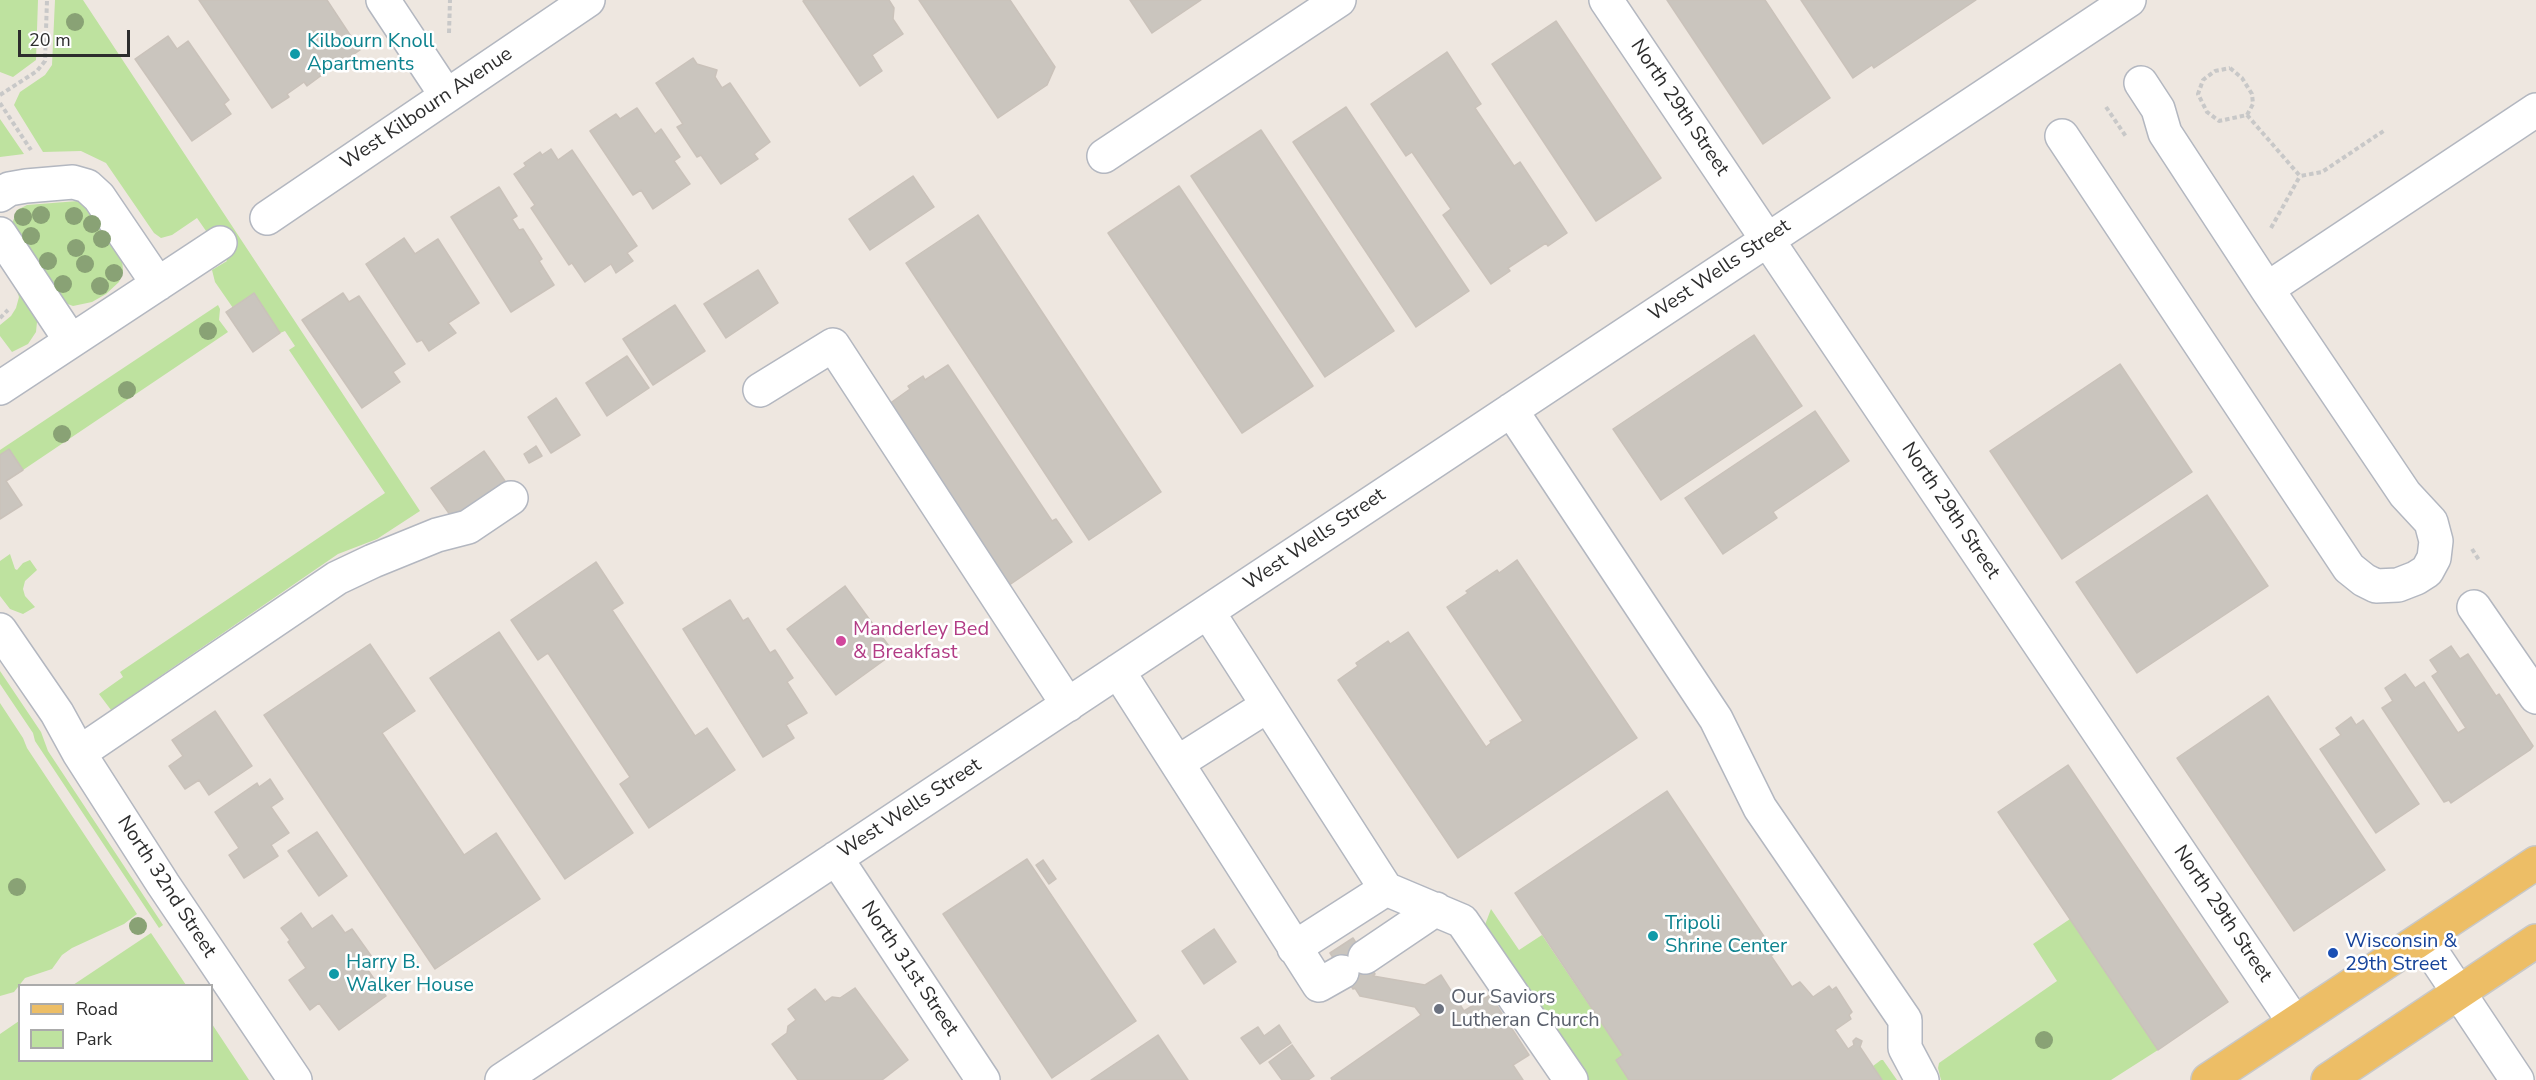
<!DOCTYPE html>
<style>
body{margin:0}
#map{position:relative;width:2536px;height:1080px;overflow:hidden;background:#eee7e0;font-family:"Nunito Sans",sans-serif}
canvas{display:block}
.legend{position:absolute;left:18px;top:984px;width:195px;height:78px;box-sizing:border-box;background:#fff;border:2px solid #ababab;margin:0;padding:8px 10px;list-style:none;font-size:18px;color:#2d2d2d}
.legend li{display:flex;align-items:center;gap:12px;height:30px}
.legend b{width:30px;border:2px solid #ababab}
.scale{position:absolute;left:18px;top:30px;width:112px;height:27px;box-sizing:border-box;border:3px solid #2d2d2d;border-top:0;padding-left:8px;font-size:18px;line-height:21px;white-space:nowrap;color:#2d2d2d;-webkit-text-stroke:4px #fff;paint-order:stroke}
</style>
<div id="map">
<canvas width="2536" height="1080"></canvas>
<ul class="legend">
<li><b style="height:8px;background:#edbe66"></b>Road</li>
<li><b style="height:16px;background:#bee29f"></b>Park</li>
</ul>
<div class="scale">20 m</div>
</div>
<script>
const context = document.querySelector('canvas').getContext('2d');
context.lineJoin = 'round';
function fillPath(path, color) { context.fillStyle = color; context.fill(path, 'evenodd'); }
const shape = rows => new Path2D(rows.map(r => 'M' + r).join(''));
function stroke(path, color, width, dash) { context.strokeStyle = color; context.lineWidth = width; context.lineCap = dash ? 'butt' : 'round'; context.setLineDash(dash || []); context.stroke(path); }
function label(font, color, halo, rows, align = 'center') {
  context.font = font + ' "Nunito Sans",sans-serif'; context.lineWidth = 5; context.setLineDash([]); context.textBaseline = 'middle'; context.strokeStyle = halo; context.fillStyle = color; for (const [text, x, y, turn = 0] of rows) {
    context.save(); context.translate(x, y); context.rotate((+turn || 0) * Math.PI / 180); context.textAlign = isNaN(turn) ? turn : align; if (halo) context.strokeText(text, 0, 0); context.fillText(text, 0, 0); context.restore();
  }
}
const green = shape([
 [0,0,38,0,36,60,13,77,0,72],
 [55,0,83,0,420,511,377,539,338,554,111,710,99,694,123,677,120,672,385,493,289,350,295,346,285,331,280,333,254,294,233,308,215,282,212,270,227,261,197,218,172,235,161,238,154,233,106,163,81,151,43,152,14,105,20,92,45,75,52,65],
 [0,119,24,154,0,157],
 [78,201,84,204,122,258,123,271,119,282,106,294,92,302,73,306,65,303,13,227,13,221,17,210,27,205],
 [16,288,36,317,37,322,36,332,28,344,12,352,0,336,0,325,11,316,16,308,19,297],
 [218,305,220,309,219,320,228,332,23,470,9,449,0,455,0,450],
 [10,554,15,569,17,570,23,563,30,560,37,570,25,581,23,589,25,596,35,607,23,614,10,609,0,596,0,561],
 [0,671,41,732,48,751,163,925,159,928,35,741,33,733,0,684],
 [0,703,23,738,27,748,137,914,124,924,72,948,62,955,52,969,25,978,14,992,0,996],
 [1491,909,1519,950,1542,935,1623,1055,1616,1060,1629,1080,1582,1080,1483,930],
 [2070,919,2158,1050,2111,1080,1941,1080,1938,1068,1939,1063,2057,981,2033,944],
 [151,933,186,985,73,985],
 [19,1021,20,1060,212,1060,212,1024,249,1080,0,1080,0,1034],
 [1881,1060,1883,1060,1897,1080,1882,1080,1873,1066]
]);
const building = shape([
 [199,0,327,0,360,50,344,61,342,58,324,69,326,72,307,86,304,82,287,94,289,97,272,108,199,0],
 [805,0,889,0,894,8,893,19,903,34,872,55,882,71,860,86,803,1,805,0],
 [919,0,1010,0,1055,67,1047,85,998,118,919,0],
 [1130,0,1201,0,1152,33,1130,0],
 [1667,0,1765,0,1830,98,1763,144,1667,0],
 [1801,0,1976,0,1874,68,1872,65,1853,78,1801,0],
 [1556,21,1661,178,1596,221,1492,64,1556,21],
 [168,36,177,49,188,41,229,100,224,104,231,114,192,141,135,59,168,36],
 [1447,52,1481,104,1475,108,1514,166,1520,162,1567,233,1548,246,1546,243,1508,268,1510,271,1491,284,1443,215,1451,209,1412,152,1406,156,1371,104,1447,52],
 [693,58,697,64,717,70,715,77,722,88,730,83,770,142,754,154,758,159,721,184,701,155,697,157,677,127,683,124,656,83,693,58],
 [1346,107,1469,291,1416,327,1293,142,1346,107],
 [637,108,655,134,661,129,680,157,674,161,690,184,653,209,641,190,633,195,590,131,616,114,620,119,637,108],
 [1261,130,1394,331,1325,377,1191,176,1261,130],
 [551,149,558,160,572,150,637,246,627,253,633,261,616,273,611,264,585,282,572,263,569,265,531,208,535,205,514,174,526,166,524,163,540,152,542,155,551,149],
 [913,176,934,207,870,250,849,219,913,176],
 [1179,186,1313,386,1242,433,1108,233,1179,186],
 [499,187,517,216,512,219,519,230,523,229,542,259,539,261,554,285,511,312,451,217,499,187],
 [978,215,1161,492,1089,540,906,263,978,215],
 [404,238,415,254,438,239,479,303,448,323,456,333,429,351,422,340,417,342,366,264,404,238],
 [758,270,778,303,726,338,704,304,758,270],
 [254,293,280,333,253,352,226,312,254,293],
 [343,293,349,302,359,296,405,364,393,372,400,382,362,408,302,320,343,293],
 [675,305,705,351,653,385,623,339,675,305],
 [1754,335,1802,406,1661,500,1613,429,1754,335],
 [627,356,649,388,607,416,586,383,627,356],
 [2120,364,2192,472,2062,559,1990,451,2120,364],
 [948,365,1052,521,1056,519,1072,542,1005,588,988,563,993,560,889,404,910,389,908,386,923,376,925,380,948,365],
 [556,398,580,435,551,453,528,417,556,398],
 [1815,411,1849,461,1773,512,1777,518,1723,554,1685,498,1815,411],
 [536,446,542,456,529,463,524,454,536,446],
 [9,449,23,470,6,481,22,505,0,519,0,455,9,449],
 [484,451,505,481,453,519,431,488,484,451],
 [2207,495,2268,586,2137,673,2076,582,2207,495],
 [1517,560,1637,738,1458,858,1338,680,1358,666,1356,663,1388,641,1390,644,1408,632,1486,747,1491,743,1490,741,1523,721,1447,607,1468,593,1466,591,1497,570,1499,573,1517,560],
 [596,562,623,603,612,610,695,736,707,728,735,770,649,828,620,784,630,777,548,653,538,660,511,620,596,562],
 [845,586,894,653,836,695,787,629,845,586],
 [730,600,743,621,748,618,770,653,775,650,793,678,787,682,807,713,786,725,794,738,763,757,683,629,730,600],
 [499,632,633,833,565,879,430,678,499,632],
 [370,644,415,711,382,733,464,855,496,833,540,899,435,969,264,715,370,644],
 [2451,646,2460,659,2468,654,2496,696,2499,694,2533,746,2530,750,2451,803,2449,800,2444,802,2382,708,2393,701,2385,688,2405,674,2415,688,2424,682,2458,733,2466,728,2432,676,2438,672,2430,660,2451,646],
 [2268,696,2385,870,2294,931,2177,758,2268,696],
 [215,711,252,766,209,795,199,780,185,789,169,766,183,756,172,740,215,711],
 [2351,717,2356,725,2363,720,2419,804,2376,833,2320,749,2341,735,2336,728,2351,717],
 [2068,765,2228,1002,2158,1050,1998,812,2068,765],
 [270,779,283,799,271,807,289,833,271,845,278,856,244,878,229,855,239,848,215,812,257,783,259,787,270,779],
 [1667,791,1775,953,1771,956,1792,987,1800,982,1813,997,1829,986,1832,990,1836,987,1852,1012,1849,1015,1851,1019,1835,1030,1848,1049,1854,1045,1853,1041,1856,1038,1862,1041,1860,1047,1882,1080,1629,1080,1616,1060,1623,1055,1515,893,1667,791],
 [317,832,347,876,319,896,288,851,317,832],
 [1027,859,1136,1021,1052,1078,943,914,1027,859],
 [1043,860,1056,879,1049,884,1036,865,1043,860],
 [301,913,312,929,332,915,345,933,352,929,372,957,363,963,386,996,339,1030,319,1003,310,1010,289,980,306,968,288,942,290,940,281,928,301,913],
 [1214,929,1236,962,1204,984,1182,951,1214,929],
 [1353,938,1375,974,1373,976,1425,985,1441,975,1464,1011,1490,995,1529,1055,1513,1065,1523,1080,1332,1080,1331,1078,1421,1015,1415,1007,1360,996,1355,988,1353,989,1330,953,1353,938],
 [855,988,908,1060,882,1080,798,1080,772,1044,787,1033,788,1026,796,1020,788,1009,815,989,825,1002,832,997,840,998,855,988],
 [1279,1025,1291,1043,1260,1064,1241,1038,1258,1027,1264,1036,1279,1025],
 [1158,1035,1188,1080,1091,1080,1158,1035],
 [1292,1045,1314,1076,1308,1080,1282,1080,1269,1062,1292,1045]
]);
const path = shape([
 [449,33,450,0],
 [2230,68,2242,78,2252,94,2253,104,2247,115,2219,121,2207,112,2198,94,2203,80,2215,71,2230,68],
 [0,95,37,71,45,61,47,0],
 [0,103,31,150],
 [2106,107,2127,138],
 [2247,115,2300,176,2322,172,2385,130],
 [2271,228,2300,176],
 [0,318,8,310],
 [2472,549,2479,560]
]);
const minor = shape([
 [383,0,446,95],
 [1606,0,2294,1022],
 [2062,136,2349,568,2364,580,2376,586,2398,585,2416,578,2427,571,2434,558,2436,541,2431,522,2405,494,2267,289,2165,133,2158,109,2141,83],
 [1104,156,1339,0],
 [0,195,9,189,26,186,73,182,87,186,99,197,158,284],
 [267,218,588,0],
 [0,234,71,341],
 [2267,289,2536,110],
 [0,388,220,243],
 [760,390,833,345,1068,705],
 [1511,410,1716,719,1760,808,1905,1020,1905,1048,1922,1080],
 [2474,607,2536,697],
 [1208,612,1386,889,1462,921,1571,1080],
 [0,630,57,713,79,753,163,884,295,1080],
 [1118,671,1319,985,1342,972],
 [79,753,337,578,373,561,437,535,468,527,511,498],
 [1177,763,1267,706],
 [836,858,983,1080],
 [2423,939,2517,1080],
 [1294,948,1386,889],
 [1365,957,1436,909],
 [502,1080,2129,0]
]);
const major = shape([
 [2208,1080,2536,863],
 [2328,1080,2536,941]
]);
const trees = [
 [75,22],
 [41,215],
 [74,216],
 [23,217],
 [92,224],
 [31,236],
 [102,239],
 [76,248],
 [48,261],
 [85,264],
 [114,273],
 [63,284],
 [100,286],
 [208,331],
 [127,390],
 [62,434],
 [17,887],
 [138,926],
 [2044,1040]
];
const markers = [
 [295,54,6,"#0f9aa8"],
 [841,641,6,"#d1479c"],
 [1653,936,6,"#0f9aa8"],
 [2333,953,6,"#1a4fb4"],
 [334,974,6,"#0f9aa8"],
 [1439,1009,6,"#6b7280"]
];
const cultureNames = [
 ["Kilbourn Knoll",307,42],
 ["Apartments",307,65],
 ["Tripoli",1665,924],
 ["Shrine Center",1665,947],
 ["Harry B.",346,963],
 ["Walker House",346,986]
];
const streetNames = [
 ["North 29th Street",1679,108,56],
 ["West Kilbourn Avenue",427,109,-34],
 ["West Wells Street",1720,271,-34],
 ["North 29th Street",1950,511,56],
 ["West Wells Street",1315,540,-34],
 ["West Wells Street",910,809,-33],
 ["North 32nd Street",166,887,57],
 ["North 29th Street",2222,914,56],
 ["North 31st Street",909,969,56]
];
const hotelNames = [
 ["Manderley Bed",853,630],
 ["& Breakfast",853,653]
];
const transitNames = [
 ["Wisconsin &",2345,942],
 ["29th Street",2345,965]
];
const worshipNames = [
 ["Our Saviors",1451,998],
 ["Lutheran Church",1451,1021]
];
fillPath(green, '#bee29f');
fillPath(building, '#cac5be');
stroke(building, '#cac2ba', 1.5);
stroke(minor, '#b3b7c0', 36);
stroke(major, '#c8c8c8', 36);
stroke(path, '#c8c8c8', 4, [4.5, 3]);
stroke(minor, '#fff', 33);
stroke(major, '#edbe66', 33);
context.fillStyle = '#89a275';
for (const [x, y] of trees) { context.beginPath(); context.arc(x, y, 9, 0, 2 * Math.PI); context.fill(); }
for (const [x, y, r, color] of markers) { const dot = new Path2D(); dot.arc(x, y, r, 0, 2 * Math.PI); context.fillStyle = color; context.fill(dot); stroke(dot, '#fff', 2); }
label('20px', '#0d838f', '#fff', cultureNames, 'left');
label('20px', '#2d2d2d', '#fff', streetNames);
label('20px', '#b23c85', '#fff', hotelNames, 'left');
label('20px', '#164399', '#fff', transitNames, 'left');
label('20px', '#5b616d', '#fff', worshipNames, 'left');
</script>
